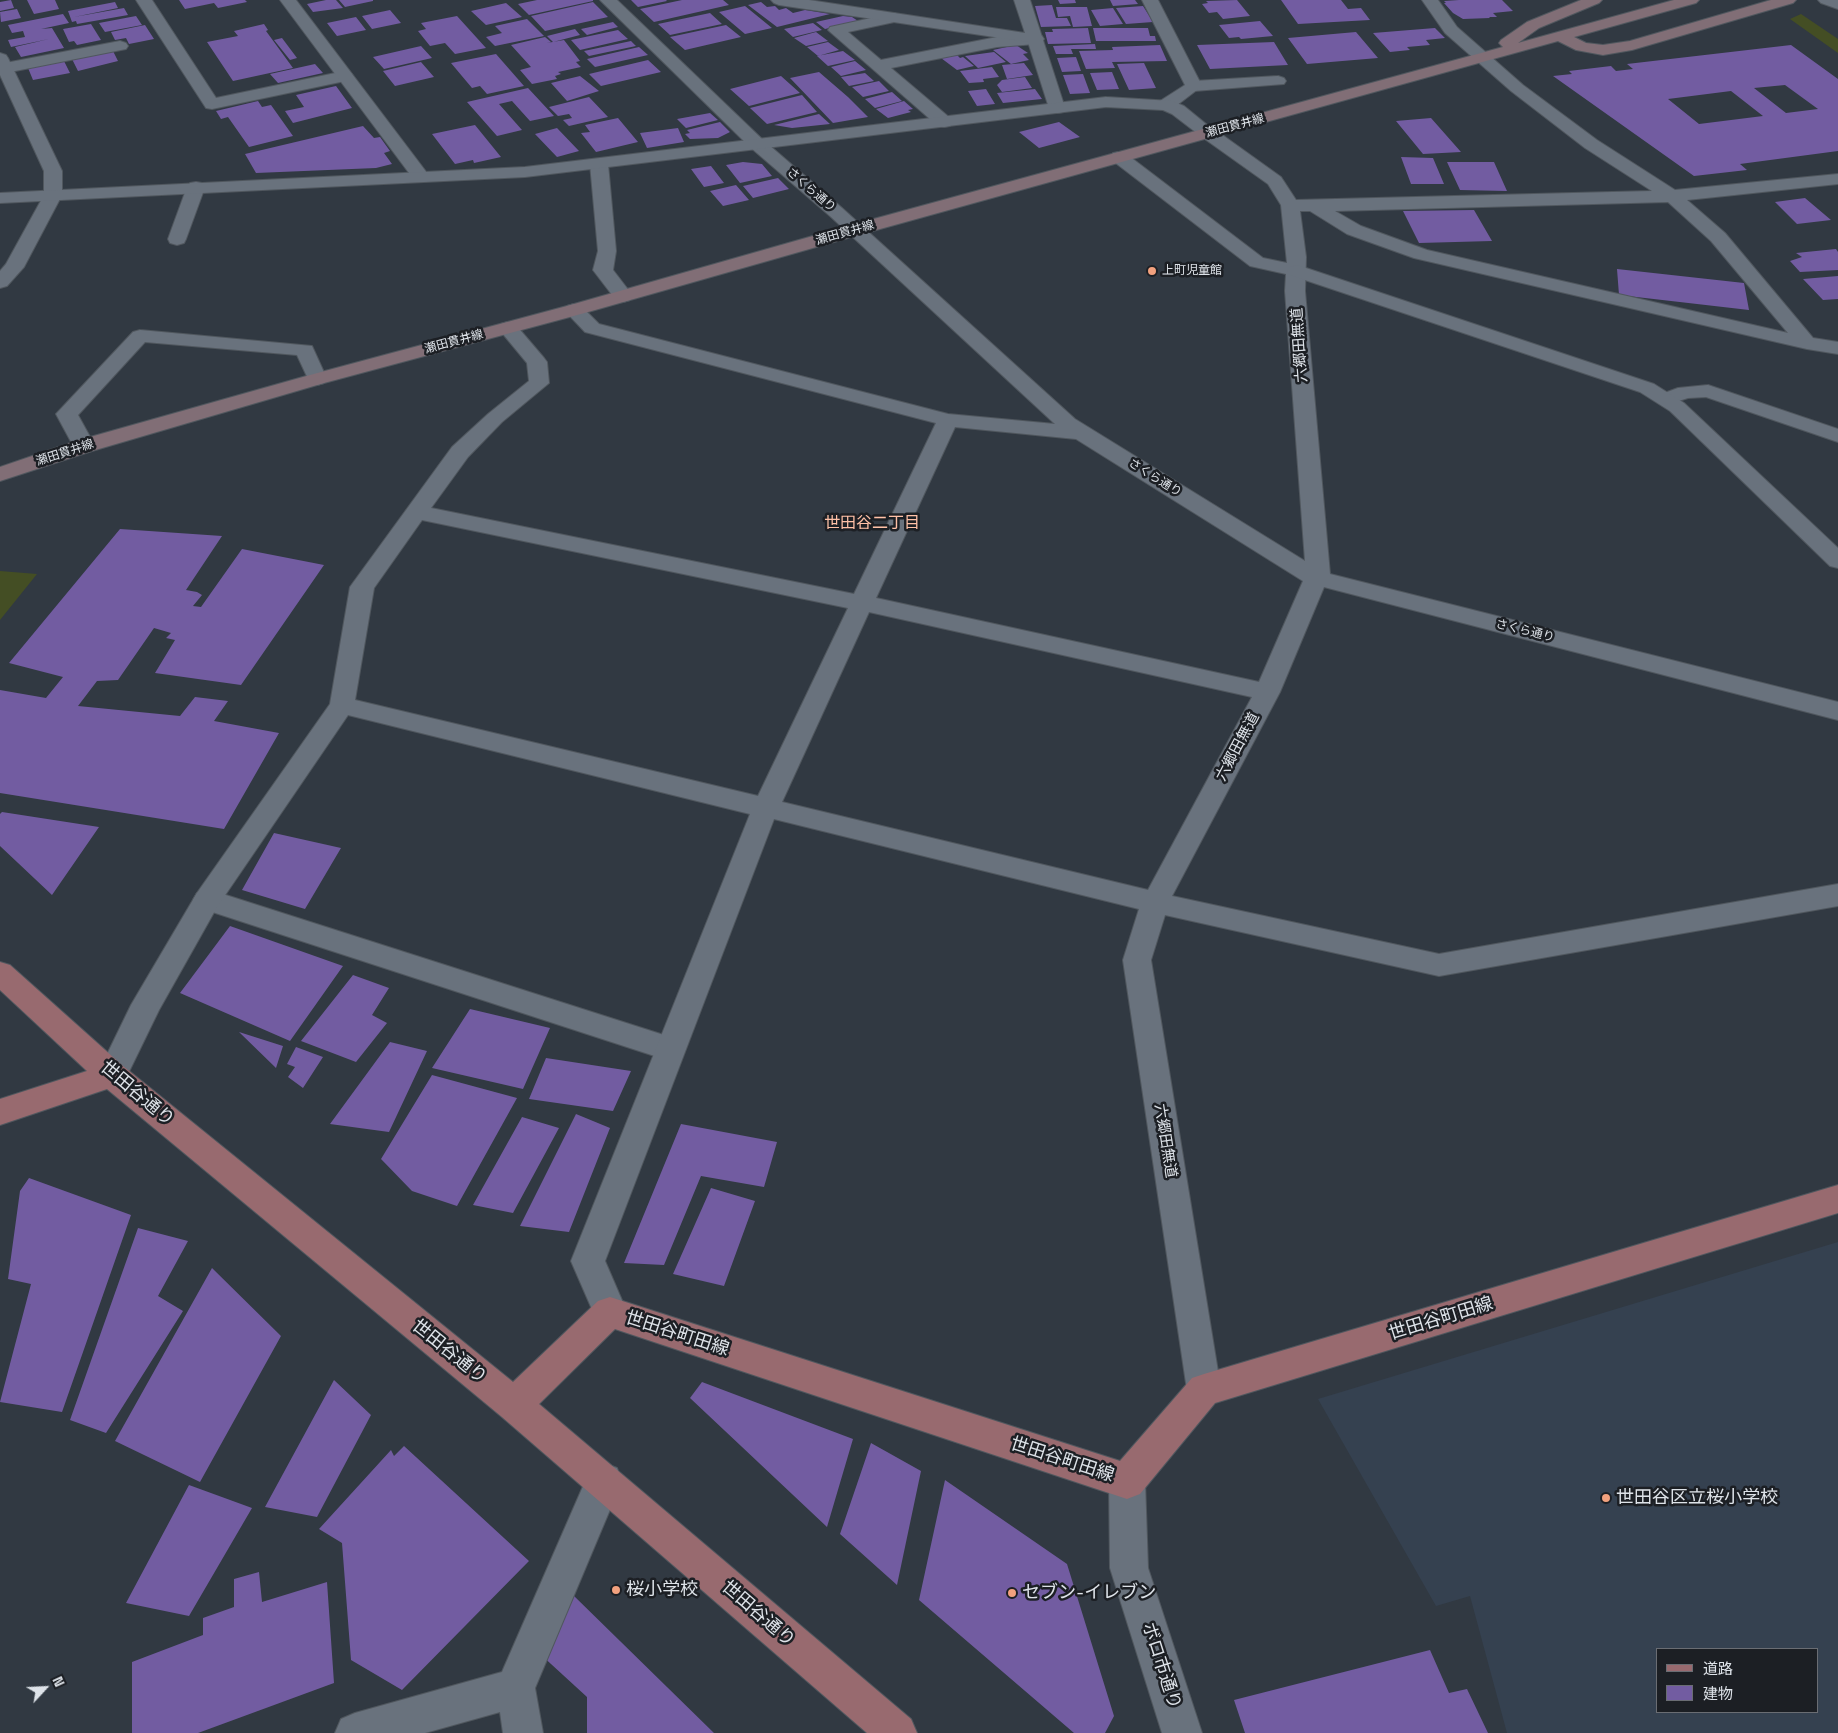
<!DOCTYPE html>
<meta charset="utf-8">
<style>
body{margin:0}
#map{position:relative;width:1838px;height:1733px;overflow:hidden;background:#313942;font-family:"Space Grotesk","Noto Sans JP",sans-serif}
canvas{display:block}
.legend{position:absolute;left:1656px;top:1648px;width:162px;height:65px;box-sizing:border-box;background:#1c1f24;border:1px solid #6a6d73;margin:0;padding:6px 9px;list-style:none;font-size:15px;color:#dee3e9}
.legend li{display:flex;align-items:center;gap:10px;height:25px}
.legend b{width:25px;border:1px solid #6a6d73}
.north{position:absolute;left:20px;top:1663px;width:50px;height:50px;-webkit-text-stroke:4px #1c1f24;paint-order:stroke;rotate:65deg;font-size:14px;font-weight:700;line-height:20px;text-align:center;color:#dee3e9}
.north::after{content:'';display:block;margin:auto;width:18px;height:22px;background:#dee3e9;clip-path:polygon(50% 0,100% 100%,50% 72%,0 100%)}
</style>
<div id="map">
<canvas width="1838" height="1733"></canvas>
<ul class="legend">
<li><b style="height:6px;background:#986a6f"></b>道路</li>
<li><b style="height:14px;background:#725ca1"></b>建物</li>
</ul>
<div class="north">N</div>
</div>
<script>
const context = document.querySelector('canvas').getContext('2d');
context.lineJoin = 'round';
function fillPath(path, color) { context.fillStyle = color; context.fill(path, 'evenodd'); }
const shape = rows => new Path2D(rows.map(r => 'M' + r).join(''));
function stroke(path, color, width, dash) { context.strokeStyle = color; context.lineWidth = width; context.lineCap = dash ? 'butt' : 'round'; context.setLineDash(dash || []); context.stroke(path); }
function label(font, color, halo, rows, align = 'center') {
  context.font = font + ' "Space Grotesk","Noto Sans JP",sans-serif'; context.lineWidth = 5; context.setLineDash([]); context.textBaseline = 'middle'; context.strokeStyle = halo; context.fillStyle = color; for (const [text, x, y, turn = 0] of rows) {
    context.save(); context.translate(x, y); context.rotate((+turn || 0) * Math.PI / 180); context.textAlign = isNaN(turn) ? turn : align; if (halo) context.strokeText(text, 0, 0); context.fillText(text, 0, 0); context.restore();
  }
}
const built = shape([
 [1838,1242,1838,1733,1507,1733,1470,1596,1436,1606,1318,1399],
 [1657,1649,1817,1649,1817,1712,1657,1712]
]);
const green = shape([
 [1801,14,1838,39,1838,53,1790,19],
 [0,571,37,574,0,620]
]);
const building = shape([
 [11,0,14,8,0,11,0,2],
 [27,0,55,0,59,9,34,14],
 [179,0,245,0,247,2,218,8,214,3,185,9],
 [326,0,336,0,343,8,313,12,307,4],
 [339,0,373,0,373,1,345,7],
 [537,0,593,0,593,1,529,15,518,4],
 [631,0,666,0,667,1,638,7],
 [682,0,723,0,729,5,654,22,640,9],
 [1058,0,1075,0,1076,3,1060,4],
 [1110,0,1135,0,1138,4,1113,6],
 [1237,0,1250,16,1223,19,1217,12,1209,13,1202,4,1208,3,1206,1],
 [1281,0,1341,0,1348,9,1361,8,1370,20,1298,24],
 [1459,0,1502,0,1513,11,1493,13,1497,17,1489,17,1490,18,1463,19,1453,13,1444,3,1446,3,1444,1],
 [115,2,118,8,74,17,124,8,128,15,77,24,76,21,72,22,68,11],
 [593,2,608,17,545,31,531,16],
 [761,2,767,7,775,6,779,10,786,8,793,13,805,10,830,14,777,27,748,5],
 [506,3,522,17,486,25,471,11],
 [1052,5,1056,18,1067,18,1071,26,1041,27,1035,6],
 [745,6,772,28,745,34,719,12],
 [1143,6,1153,22,1126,24,1116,8],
 [1056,7,1087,7,1092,26,1073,27,1070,16,1058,17],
 [1113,8,1123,24,1100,26,1091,10],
 [17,9,21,18,1,22,0,12],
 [390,10,401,23,372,29,362,16],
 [710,13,722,24,670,35,658,24],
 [63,14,69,23,41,29,52,28,64,48,21,57,15,47,49,39,11,47,8,40,25,37,23,31,12,33,8,25],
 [136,16,142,25,105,32,99,23],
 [457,16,486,48,455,54,445,43,430,46,418,31,426,29,421,23],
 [843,16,852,17,858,21,825,29,816,22],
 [356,17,366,30,337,36,327,23],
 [527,19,544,36,495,46,486,37,502,33,495,26],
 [1260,21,1273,36,1241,39,1239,37,1229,38,1219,25],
 [613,22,618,27,587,35,581,29],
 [813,23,822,30,793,37,784,29],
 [91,24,101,40,77,45,74,41,69,42,63,29],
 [264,24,268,30,266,31,293,68,233,81,207,42,238,36,234,31],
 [145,25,154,39,129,44,126,38,115,40,111,32],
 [726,25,741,37,685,50,670,37],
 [1088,28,1091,43,1048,44,1045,32,1053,32,1052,29],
 [1093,28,1148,28,1150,36,1155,36,1156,41,1096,41],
 [1435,28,1445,38,1426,40,1430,45,1407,47,1410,50,1390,52,1373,33],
 [575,29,580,35,553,42,547,36],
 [618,30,628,39,580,50,571,40],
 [816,32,828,41,806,46,794,38],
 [1356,32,1378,58,1307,64,1288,38],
 [545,37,551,42,547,43,564,40,580,61,576,62,581,67,558,72,561,74,555,76,557,79,532,84,520,70,531,67,511,45],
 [282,38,297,58,290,60,274,40],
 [631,41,636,46,589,56,584,51],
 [828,42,839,50,818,56,807,47],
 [1274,42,1288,65,1210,69,1197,45],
 [1095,44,1096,49,1071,49,1073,54,1056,54,1053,46],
 [1016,45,1028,53,1023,54,1029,60,1011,64,993,50],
 [1160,45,1167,61,1112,62,1115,68,1086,69,1079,51,1113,50,1112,47],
 [1791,45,1838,79,1838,151,1740,164,1747,170,1694,176,1553,76,1572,74,1569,71,1611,66,1616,71,1633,69,1627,64],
 [1785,85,1818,109,1786,113,1754,88],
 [1731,91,1763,116,1699,124,1668,99],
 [421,46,432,58,384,69,373,57],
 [639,47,648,55,595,67,587,59],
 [113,51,118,61,78,71,72,59],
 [843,51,855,60,828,66,817,56],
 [994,52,1006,62,978,68,965,56],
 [496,54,524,86,487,94,480,86,472,88,451,63],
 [956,54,960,58,963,57,974,66,957,70,941,58],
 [1076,57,1081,71,1062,72,1057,58],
 [648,60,661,72,601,86,589,74],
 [64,61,70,73,33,80,28,68],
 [855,61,866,70,841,76,831,67],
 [421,62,434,77,395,86,383,71],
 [1024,63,1033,75,1007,79,1002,65],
 [1144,63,1156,88,1129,90,1117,64],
 [315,64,323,73,278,83,270,74],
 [992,67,999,77,983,79,984,82,969,83,960,71],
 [819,72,848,97,868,117,833,123,790,78],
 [1112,72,1119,89,1097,90,1090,73],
 [865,73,874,81,849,86,841,77],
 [1083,74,1090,93,1070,94,1063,75],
 [580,76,599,91,567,101,551,83],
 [781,76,800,93,749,106,730,89],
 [1025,77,1032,88,1002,92,997,85,1002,80],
 [879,81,889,91,863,97,852,87],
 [336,86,352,108,293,123,285,111,304,107,296,95],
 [528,88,554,116,530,121,512,101,499,104,522,130,497,136,467,102],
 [986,89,995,104,977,106,968,91],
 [1035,89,1042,99,1003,103,997,93],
 [892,92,902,101,875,108,865,99],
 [802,95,817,112,767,124,750,108],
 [589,97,608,117,569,126,563,120,572,118,569,114,558,116,549,107],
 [258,101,262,107,271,105,293,136,249,147,228,117,221,119,216,111],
 [904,101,913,109,908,110,911,112,888,118,876,109],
 [710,113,718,120,686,128,677,119],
 [819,114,830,124,792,128,774,125],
 [618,118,638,142,596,152,581,133,590,132,585,125],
 [1431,118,1461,152,1423,154,1396,121],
 [720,122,730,132,718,138,690,139,685,134,690,133,687,130],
 [1059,122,1080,137,1039,148,1019,132],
 [475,125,501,157,474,163,473,160,455,164,432,134],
 [363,126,374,138,380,137,390,151,384,153,392,164,376,168,256,173,245,154],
 [557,128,579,151,557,157,535,134],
 [678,128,684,142,647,148,640,133],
 [1401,157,1433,158,1444,184,1411,184],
 [743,162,762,164,772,176,740,183,726,165],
 [1447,162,1494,162,1507,191,1460,190],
 [711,166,724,183,704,187,691,169],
 [778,178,789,189,753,198,743,186],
 [736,185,749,200,723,206,710,191],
 [1805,198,1831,220,1797,224,1775,202],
 [1474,210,1492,241,1419,243,1403,211],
 [1836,249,1838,252,1838,270,1800,272,1790,261,1802,257,1796,253],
 [1617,269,1744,283,1749,310,1619,295],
 [1838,276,1838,299,1823,300,1803,279],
 [120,529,222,536,186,590,197,592,202,595,193,606,201,607,242,549,324,565,241,685,155,673,175,640,166,638,171,633,154,628,118,680,97,681,78,706,180,716,195,697,228,701,214,721,279,733,224,829,0,793,0,690,46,698,63,677,9,663],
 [2,812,99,827,52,895,0,846,0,814],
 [274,833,341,848,305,909,242,890],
 [230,926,343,966,290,1041,180,993],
 [353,975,389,988,372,1015,387,1023,356,1062,301,1041],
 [470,1009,550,1028,523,1089,432,1068],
 [239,1032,283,1046,276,1068],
 [390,1042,427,1051,389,1132,330,1124],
 [296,1047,323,1057,303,1088,288,1077,295,1067,287,1064],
 [546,1058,631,1071,613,1111,529,1099],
 [432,1075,517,1098,457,1206,412,1191,381,1159],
 [576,1114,610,1128,569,1232,520,1226],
 [522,1117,559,1128,513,1213,473,1205],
 [681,1124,777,1142,764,1187,701,1176,664,1265,624,1263],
 [29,1178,131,1215,62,1412,0,1402,31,1284,8,1279,20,1191],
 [711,1188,755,1201,724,1286,673,1274],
 [138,1228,188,1241,158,1296,183,1311,106,1433,70,1420],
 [212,1268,281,1336,200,1482,115,1441],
 [334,1380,371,1415,317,1517,265,1507],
 [702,1382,853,1439,827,1527,690,1398],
 [871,1443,921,1471,897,1585,840,1534],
 [404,1446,529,1561,402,1690,351,1660,342,1543,319,1529,391,1450,394,1456],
 [945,1480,1067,1564,1114,1716,1105,1733,1074,1733,919,1600],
 [189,1485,252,1508,189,1616,126,1603],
 [259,1572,262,1602,327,1582,334,1683,198,1733,132,1733,132,1662,203,1635,203,1618,234,1607,234,1579],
 [573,1595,714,1733,587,1733,587,1697,539,1653],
 [1430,1650,1449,1693,1467,1689,1488,1733,1245,1733,1234,1700]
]);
const service = shape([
 [136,0,152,0,216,98,345,71,351,73,353,76,351,79,345,81,212,109,206,108,136,0],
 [894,13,899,15,902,18,899,21,848,32,881,60,997,37,1036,34,1042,36,1044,39,1042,42,1036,44,997,47,891,68,950,118,952,122,950,126,944,127,938,126,828,30,830,27,894,13],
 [120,41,126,43,128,46,126,49,5,73,0,72,0,64,120,41],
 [1278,76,1284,78,1286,81,1284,84,1194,91,1188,89,1186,86,1188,83,1194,81,1278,76],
 [196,182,202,183,205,187,186,239,184,243,177,245,170,243,168,239,187,187,190,183,196,182],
 [207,889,670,1037,681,1040,685,1049,681,1058,670,1061,197,907,193,900,197,893,207,889],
 [604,1463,617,1468,622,1481,535,1688,543,1733,503,1733,500,1712,425,1733,335,1733,341,1719,355,1713,502,1672,591,1468,604,1463]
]);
const minor = shape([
 [280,0,296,0,427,173,430,177,427,181,421,182,415,181,280,0],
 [600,0,617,0,762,139,842,208,1075,419,1305,561,1285,291,1286,274,1250,266,1113,161,1110,157,1113,153,1119,152,1125,153,1263,258,1287,263,1281,205,1268,184,1202,137,1199,133,1202,129,1208,128,1214,129,1281,177,1296,200,1652,191,1585,148,1511,91,1445,33,1422,0,1438,0,1457,27,1523,85,1597,140,1675,190,1838,174,1838,184,1687,200,1725,233,1813,338,1838,342,1838,354,1807,349,1414,258,1347,234,1310,211,1300,211,1306,257,1305,291,1330,574,1838,702,1838,720,1324,587,1280,692,1172,896,1439,954,1838,884,1838,906,1439,976,1165,915,1151,960,1221,1390,1216,1402,1204,1406,1192,1402,1187,1390,1123,960,1139,909,774,819,605,1261,627,1312,622,1323,610,1327,598,1323,571,1261,750,814,348,715,217,907,159,1010,123,1084,112,1088,101,1084,97,1075,131,1005,197,893,330,704,350,587,452,447,488,414,529,381,527,363,498,328,501,324,508,322,515,324,544,358,547,362,549,383,502,422,468,457,431,508,854,594,936,423,585,332,564,310,567,306,574,304,581,306,599,324,948,414,1055,424,830,216,750,147,600,0],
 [1668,202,1711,241,1788,333,1427,250,1361,226,1335,211,1668,202],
 [955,427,1076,439,1303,581,1259,682,876,598,955,427],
 [422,520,848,608,758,796,355,700,374,588,422,520],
 [869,612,1252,697,1148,890,782,802,869,612],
 [771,0,809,0,1025,33,1014,0,1030,0,1065,108,1063,112,1057,113,1051,112,1049,108,1028,42,779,5,774,3,771,0],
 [1142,0,1158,0,1202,86,1172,109,1166,110,1160,109,1158,105,1160,101,1185,85,1142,0],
 [1818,0,1838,0,1838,9,1821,3,1818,0],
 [0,53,6,55,8,58,62,171,62,195,24,267,7,286,0,288,0,271,6,264,44,195,44,171,0,75,0,53],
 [599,159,605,160,608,164,616,251,613,270,633,296,630,300,623,302,616,300,593,270,598,251,590,164,593,160,599,159],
 [140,330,312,346,327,379,324,383,317,385,310,383,297,355,145,342,78,415,95,446,92,451,84,452,76,451,56,414,133,332,140,330],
 [1708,385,1838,429,1838,442,1706,397,1688,398,1666,405,1659,403,1656,399,1659,395,1678,388,1708,385]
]);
const tertiary = shape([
 [1106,97,1172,101,1184,106,1217,133,1214,137,1208,138,1202,137,1172,114,1163,110,1106,107,525,177,0,203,0,193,525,167,1106,97],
 [1297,265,1654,384,1684,403,1838,548,1838,568,1830,566,1670,411,1640,392,1290,275,1287,271,1290,267,1297,265],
 [1127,1463,1140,1468,1145,1481,1148,1568,1202,1733,1162,1733,1110,1568,1109,1481,1114,1468,1127,1463]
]);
const secondary = shape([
 [1581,0,1602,0,1599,3,1539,28,1518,43,1674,0,1699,0,1696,3,1574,37,1586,43,1603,45,1630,41,1771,0,1796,0,1793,3,1632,50,1603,55,1576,50,1558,41,862,234,581,314,324,383,92,451,0,481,0,467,76,441,310,375,567,306,848,226,1503,47,1499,43,1501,40,1527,22,1581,0]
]);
const primary = shape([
 [0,962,10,965,123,1066,513,1382,598,1301,610,1297,1120,1461,1192,1378,1204,1374,1838,1185,1838,1213,1215,1403,1140,1494,1127,1499,615,1329,539,1404,911,1719,917,1733,867,1733,502,1417,107,1089,0,1125,0,1099,87,1071,0,990,0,962]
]);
const markers = [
 [1152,271,5,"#f2a17e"],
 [1606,1498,5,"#f2a17e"],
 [616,1590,5,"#f2a17e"],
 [1012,1593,5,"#f2a17e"]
];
const farStreetnames = [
 ["瀬田貫井線",1235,126,-15],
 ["さくら通り",811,190,41],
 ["瀬田貫井線",845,233,-16],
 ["瀬田貫井線",454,342,-15],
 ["瀬田貫井線",65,453,-18],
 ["さくら通り",1155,478,32],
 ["さくら通り",1525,631,14]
];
const farPoinames = [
 ["上町児童館",1162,271]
];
const streetNames = [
 ["六郷田無道",1300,345,-94],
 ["六郷田無道",1238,747,-62],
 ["六郷田無道",1165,1141,81]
];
const neighbourhoodNames = [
 ["世田谷二丁目",872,524]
];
const nearStreetnames = [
 ["世田谷通り",137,1094,40],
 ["世田谷町田線",1441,1319,-17],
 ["世田谷町田線",677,1334,18],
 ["世田谷通り",449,1352,39],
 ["世田谷町田線",1062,1460,18],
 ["世田谷通り",758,1614,41],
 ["ボロ市通り",1161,1666,72]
];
const nearPoinames = [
 ["世田谷区立桜小学校",1616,1498],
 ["桜小学校",626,1590],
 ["セブン-イレブン",1022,1593]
];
fillPath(built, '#354150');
fillPath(green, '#444e24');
fillPath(building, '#725ca1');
stroke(service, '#50575e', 2);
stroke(minor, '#50575e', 2);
stroke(tertiary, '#50575e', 2);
stroke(secondary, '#50575e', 2);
stroke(primary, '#50575e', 2);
fillPath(service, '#69727d');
fillPath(minor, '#69727d');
fillPath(tertiary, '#69727d');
fillPath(secondary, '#816e76');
fillPath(primary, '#986a6f');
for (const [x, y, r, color] of markers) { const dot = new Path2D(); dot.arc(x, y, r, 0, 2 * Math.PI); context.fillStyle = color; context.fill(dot); stroke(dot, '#1c1f24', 2); }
label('12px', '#dee3e9', '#1c1f24', farStreetnames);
label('12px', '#dee3e9', '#1c1f24', farPoinames, 'left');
label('15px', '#dee3e9', '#1c1f24', streetNames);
label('16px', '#ffc1a7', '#1c1f24', neighbourhoodNames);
label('18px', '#dee3e9', '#1c1f24', nearStreetnames);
label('18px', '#dee3e9', '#1c1f24', nearPoinames, 'left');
</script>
